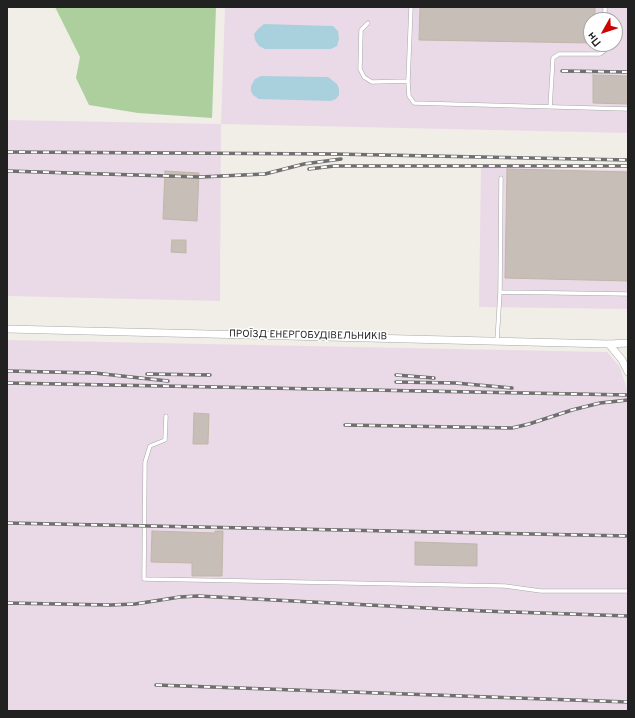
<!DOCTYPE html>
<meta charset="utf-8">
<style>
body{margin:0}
#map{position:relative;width:635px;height:718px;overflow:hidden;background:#f1eee8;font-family:Overpass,sans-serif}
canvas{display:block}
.frame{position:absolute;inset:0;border:8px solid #212121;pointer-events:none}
.north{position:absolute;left:583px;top:12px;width:40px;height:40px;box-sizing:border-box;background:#fff;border:1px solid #a6a6a6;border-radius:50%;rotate:231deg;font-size:11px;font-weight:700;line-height:16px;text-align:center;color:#212121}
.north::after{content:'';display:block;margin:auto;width:14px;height:18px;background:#ce0403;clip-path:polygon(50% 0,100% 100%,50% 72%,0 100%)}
</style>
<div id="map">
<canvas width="635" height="718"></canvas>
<div class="frame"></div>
<div class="north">Пн</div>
</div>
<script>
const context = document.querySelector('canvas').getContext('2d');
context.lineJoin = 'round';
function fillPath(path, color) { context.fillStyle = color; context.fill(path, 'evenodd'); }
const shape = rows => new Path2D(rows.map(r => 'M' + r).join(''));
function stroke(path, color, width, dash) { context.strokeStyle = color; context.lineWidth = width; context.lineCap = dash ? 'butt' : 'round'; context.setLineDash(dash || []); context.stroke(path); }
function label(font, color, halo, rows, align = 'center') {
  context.font = font + ' Overpass,sans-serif'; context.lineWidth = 3; context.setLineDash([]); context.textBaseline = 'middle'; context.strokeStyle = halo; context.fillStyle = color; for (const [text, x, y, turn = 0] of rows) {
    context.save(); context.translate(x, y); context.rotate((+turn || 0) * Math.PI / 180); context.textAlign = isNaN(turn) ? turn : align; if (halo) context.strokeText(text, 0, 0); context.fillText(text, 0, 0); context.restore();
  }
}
const industrial = shape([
 [225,7,628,7,628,133,221,124,220,301,7,296,7,120,221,124],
 [591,20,615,20,615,44,591,44],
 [481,167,628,170,628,309,479,307],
 [7,340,607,352,620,367,628,393,628,711,7,711]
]);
const forest = shape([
 [55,7,124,7,125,8,216,7,212,118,138,113,89,105,76,78,80,57]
]);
const water = shape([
 [264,24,333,26,338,31,339,39,337,46,331,49,265,49,259,46,255,40,254,34,258,29],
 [261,76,328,77,337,84,339,89,339,95,336,99,331,101,259,99,253,95,251,91,251,86,255,79]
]);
const building = shape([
 [420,7,595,7,595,20,591,20,591,43,419,40,420,7],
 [593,75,628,76,628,104,593,103,593,75],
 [507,169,628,172,628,281,505,278,507,169],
 [165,171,199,173,197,221,163,219,165,171],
 [172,240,186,240,186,253,171,252,172,240],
 [194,413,209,414,208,444,193,444,194,413],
 [152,531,215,533,215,531,223,531,222,576,192,576,192,563,151,562,152,531],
 [415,542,477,544,477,566,415,565,415,542]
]);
const service = shape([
 [411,7,408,81,409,96,414,103,628,109],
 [605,20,605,7],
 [368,23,361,30,360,69,364,77,372,82,408,81],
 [550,107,553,58,559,54,600,54,605,50,605,44],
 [500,292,628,294],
 [497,341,500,292,501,178],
 [166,416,165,440,150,446,145,462,144,579,505,586,541,591,628,591]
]);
const minor = shape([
 [7,329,609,344,628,343],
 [609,344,622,360,628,372]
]);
const rail = shape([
 [562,71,628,72],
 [7,152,333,154,628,160],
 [309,169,334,166,628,166],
 [7,171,200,177,265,174,304,164,341,159],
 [7,371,94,373,168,381],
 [147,374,210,375],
 [396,375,434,378],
 [396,382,455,383,512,388],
 [7,383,628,395],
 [345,425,512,428,529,424,572,410,600,403,628,400],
 [7,523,628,536],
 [7,603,110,605,135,604,180,597,198,596,483,611,628,616],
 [156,685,628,702]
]);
const streetNames = [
 ["ПРОЇЗД ЕНЕРГОБУДІВЕЛЬНИКІВ",308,336,1]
];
fillPath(industrial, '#eadae7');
fillPath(forest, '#accf9d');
fillPath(water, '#a9d1dd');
fillPath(building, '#c6beb7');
stroke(building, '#c3b5aa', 1);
stroke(service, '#a8a8a8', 4.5);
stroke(minor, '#a8a8a8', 8);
stroke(service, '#fff', 3.5);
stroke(minor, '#fff', 7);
stroke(rail, '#6f6f6f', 3.5);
stroke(rail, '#fff', 2, [6]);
label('10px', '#212121', '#fff', streetNames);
</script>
